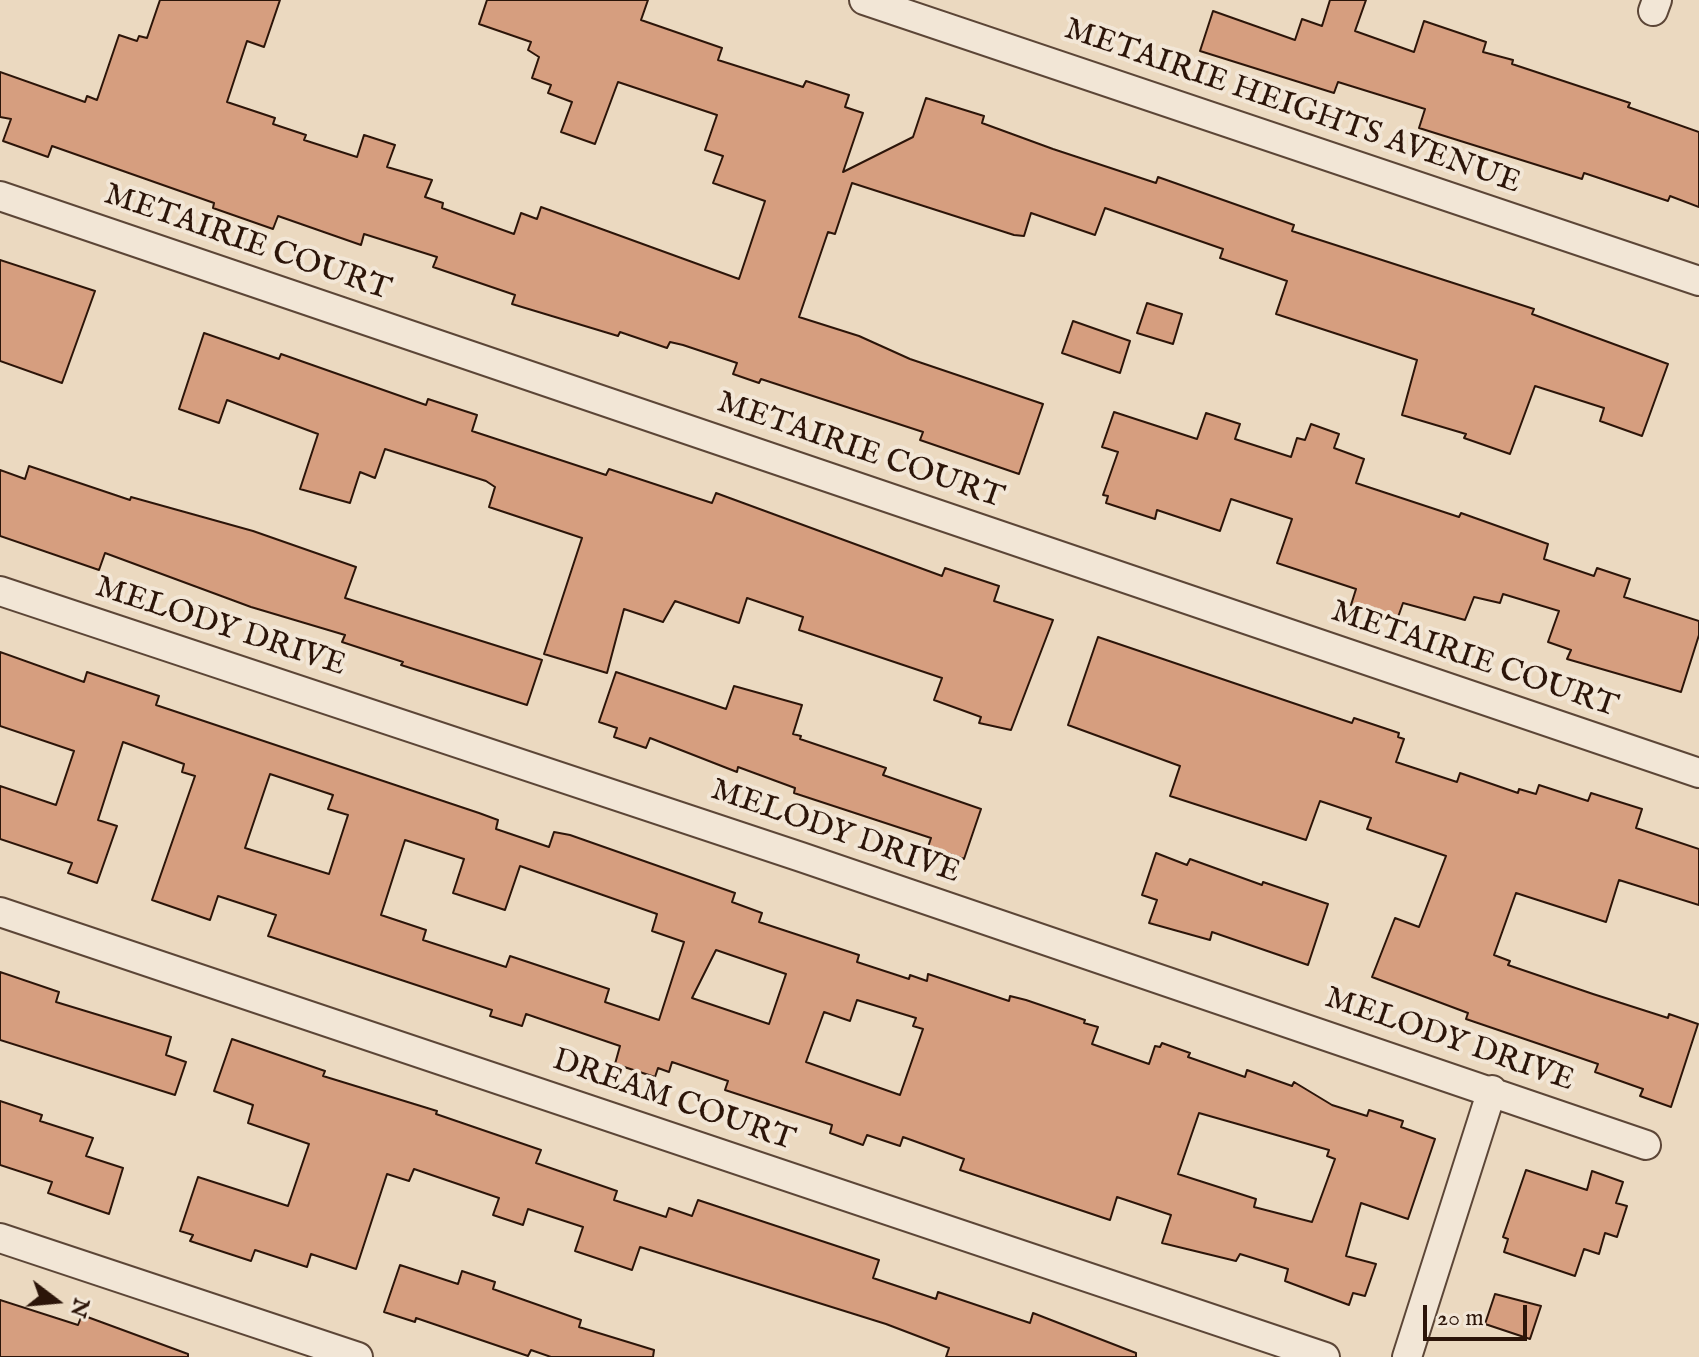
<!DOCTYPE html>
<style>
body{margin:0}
#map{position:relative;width:1699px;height:1357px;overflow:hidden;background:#ebd9c0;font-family:"IM FELL English",serif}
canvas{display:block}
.north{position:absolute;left:16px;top:1261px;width:80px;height:80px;-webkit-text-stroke:6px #f2e6d6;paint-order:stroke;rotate:106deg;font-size:22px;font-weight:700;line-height:32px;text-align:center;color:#2c1509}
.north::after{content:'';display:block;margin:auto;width:28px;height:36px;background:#2c1509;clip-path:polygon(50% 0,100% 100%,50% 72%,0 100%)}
.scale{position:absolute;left:1423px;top:1305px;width:104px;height:36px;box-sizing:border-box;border:4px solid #2c1509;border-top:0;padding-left:10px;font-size:24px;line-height:28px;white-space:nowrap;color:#2c1509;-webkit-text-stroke:6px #f2e6d6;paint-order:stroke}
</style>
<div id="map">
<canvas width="1699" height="1357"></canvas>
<div class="north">N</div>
<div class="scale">20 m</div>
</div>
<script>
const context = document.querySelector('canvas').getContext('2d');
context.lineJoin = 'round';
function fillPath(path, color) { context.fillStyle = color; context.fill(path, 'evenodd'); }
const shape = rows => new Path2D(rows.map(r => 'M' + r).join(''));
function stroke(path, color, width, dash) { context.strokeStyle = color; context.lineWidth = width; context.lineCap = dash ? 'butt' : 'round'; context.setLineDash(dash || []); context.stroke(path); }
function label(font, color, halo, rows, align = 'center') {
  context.font = font + ' "IM FELL English",serif'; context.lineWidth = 8; context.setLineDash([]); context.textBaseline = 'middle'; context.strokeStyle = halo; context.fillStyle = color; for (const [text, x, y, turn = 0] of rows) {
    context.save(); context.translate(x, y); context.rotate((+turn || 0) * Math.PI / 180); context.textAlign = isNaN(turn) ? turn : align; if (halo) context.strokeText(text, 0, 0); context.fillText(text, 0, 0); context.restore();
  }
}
const building = shape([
 [160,0,280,0,264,47,247,41,227,102,275,118,273,124,306,135,304,140,357,157,364,135,395,145,387,167,432,180,425,197,443,203,442,208,514,234,521,213,537,219,541,207,739,279,765,201,713,183,723,156,705,150,717,115,618,82,595,144,561,132,572,102,548,93,551,85,532,78,539,57,528,50,531,42,479,24,487,0,648,0,641,20,722,48,718,60,803,87,806,81,849,95,845,107,863,113,843,172,913,137,926,98,984,116,982,123,1053,149,1156,183,1158,177,1294,225,1292,231,1534,309,1532,314,1668,364,1642,436,1600,421,1604,408,1535,386,1510,454,1464,438,1466,434,1402,415,1417,360,1276,314,1287,281,1220,258,1223,249,1105,208,1095,235,1031,213,1024,236,1014,235,852,183,835,234,828,232,799,317,859,336,910,359,1043,404,1019,474,920,440,923,432,761,379,759,383,733,374,737,363,683,345,670,342,667,348,620,332,618,336,512,304,515,295,433,267,437,257,364,234,361,245,278,216,273,229,213,208,214,203,52,146,48,157,3,141,11,119,0,117,0,72,85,102,87,96,97,100,119,35,137,41,139,36,147,38,160,0],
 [1330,0,1366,0,1355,31,1414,52,1424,21,1486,42,1483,52,1513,60,1512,64,1630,103,1628,107,1699,132,1699,207,1670,196,1668,201,1584,173,1582,179,1419,128,1425,109,1338,82,1334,93,1200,51,1213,11,1295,40,1302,19,1322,26,1330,0],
 [0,260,95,291,62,383,0,361,0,260],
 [1147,303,1182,314,1173,344,1137,333,1147,303],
 [1073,321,1130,341,1120,373,1062,353,1073,321],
 [204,333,279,359,281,354,426,405,428,399,477,415,472,431,606,475,609,469,712,503,716,493,942,576,945,568,999,586,994,601,1053,620,1011,730,979,723,981,717,934,700,942,678,799,630,803,617,747,598,739,623,675,601,663,622,624,609,607,673,544,654,582,538,489,507,495,487,486,481,385,449,375,478,360,472,350,503,300,489,318,434,227,400,219,423,179,409,204,333],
 [1114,412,1197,439,1206,413,1240,424,1235,439,1291,457,1297,438,1305,440,1311,424,1339,434,1334,448,1364,459,1356,483,1459,517,1461,513,1548,544,1544,559,1594,576,1597,568,1630,579,1624,597,1699,621,1699,635,1681,692,1567,659,1571,650,1548,642,1559,611,1503,594,1500,603,1474,597,1465,620,1403,603,1397,620,1351,605,1356,589,1277,563,1292,519,1231,499,1220,531,1157,510,1155,519,1106,503,1108,496,1103,495,1118,452,1102,447,1114,412],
 [29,466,130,500,131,497,253,531,356,567,345,598,542,660,527,705,401,665,403,662,342,642,345,635,251,607,105,553,99,570,0,536,0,470,25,479,29,466],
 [1098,637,1352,723,1354,718,1399,733,1398,737,1404,739,1396,762,1457,782,1460,773,1518,793,1519,789,1536,794,1539,785,1588,801,1591,793,1642,809,1636,828,1699,849,1699,905,1619,880,1606,922,1516,893,1494,955,1510,961,1508,965,1593,994,1668,1018,1669,1014,1698,1024,1671,1107,1640,1096,1643,1089,1595,1072,1598,1064,1466,1019,1468,1013,1372,977,1395,918,1419,927,1446,856,1367,829,1371,818,1320,801,1306,840,1170,796,1180,766,1068,725,1098,637],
 [0,652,84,682,87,672,159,696,156,705,479,813,498,820,496,829,549,847,554,832,570,835,735,893,732,902,762,913,759,922,859,955,857,962,909,979,910,975,927,981,928,974,1009,1001,1010,996,1026,1000,1085,1020,1084,1023,1098,1027,1092,1044,1149,1064,1155,1046,1160,1047,1162,1043,1190,1053,1188,1057,1245,1077,1247,1070,1292,1086,1294,1082,1332,1105,1367,1116,1369,1110,1403,1121,1401,1127,1435,1139,1408,1219,1361,1203,1346,1256,1376,1264,1365,1296,1353,1293,1349,1305,1285,1281,1288,1269,1240,1254,1236,1261,1162,1243,1171,1215,1117,1197,1110,1220,960,1170,964,1159,903,1137,900,1146,867,1135,863,1145,830,1133,832,1125,725,1090,728,1081,672,1062,669,1072,658,1068,655,1077,615,1064,620,1046,526,1014,522,1026,490,1016,492,1010,268,936,276,915,218,896,210,920,152,900,195,776,182,772,184,764,123,742,98,820,117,826,97,883,68,873,72,863,0,839,0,786,56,805,74,751,0,726,0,652],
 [270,774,333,795,328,809,348,815,329,874,245,848,270,774],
 [405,840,464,859,453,893,505,910,520,866,657,914,652,931,684,942,659,1020,605,1002,609,989,510,956,506,967,423,940,426,930,381,915,405,840],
 [716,950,786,974,769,1024,692,998,716,950],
 [857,1000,916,1018,913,1026,923,1029,900,1095,806,1062,824,1012,850,1021,857,1000],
 [1199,1113,1329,1150,1327,1156,1335,1159,1312,1222,1254,1207,1256,1199,1178,1174,1199,1113],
 [616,672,726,709,734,686,802,705,793,734,801,736,800,739,886,768,883,775,981,809,964,859,928,847,931,838,794,793,795,788,738,767,737,772,650,738,646,748,614,737,617,728,599,722,616,672],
 [1156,853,1187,865,1190,859,1262,885,1263,882,1328,904,1308,965,1212,932,1210,940,1149,923,1157,900,1142,895,1156,853],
 [0,972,59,992,56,1002,171,1037,166,1055,186,1062,175,1095,0,1040,0,972],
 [232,1039,325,1071,323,1076,437,1111,436,1114,541,1150,536,1163,617,1191,614,1200,666,1217,669,1208,692,1216,698,1200,879,1260,873,1278,936,1299,938,1292,1030,1323,1033,1313,1136,1353,1136,1357,946,1357,949,1348,886,1324,640,1247,632,1270,575,1251,583,1227,528,1209,523,1225,493,1215,499,1198,414,1169,409,1181,387,1174,356,1269,311,1254,307,1267,255,1250,251,1261,190,1241,193,1235,180,1231,198,1177,288,1206,309,1144,248,1123,253,1105,214,1091,232,1039],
 [0,1101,42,1115,40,1121,93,1138,86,1156,123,1168,109,1214,48,1193,52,1182,0,1165,0,1101],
 [1526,1170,1587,1190,1592,1171,1623,1182,1616,1203,1627,1206,1617,1237,1605,1233,1599,1254,1584,1249,1575,1276,1504,1252,1508,1239,1503,1237,1526,1170],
 [400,1265,458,1284,462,1271,495,1282,493,1289,581,1320,579,1327,654,1350,653,1357,551,1357,531,1350,528,1356,416,1318,415,1322,384,1312,400,1265],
 [1495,1294,1541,1306,1530,1339,1485,1324,1495,1294],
 [0,1300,78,1325,82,1315,188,1354,188,1357,0,1357,0,1300]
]);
const street = shape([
 [864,0,1699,281],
 [1653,11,1657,0],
 [0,196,1699,773],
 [0,591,801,857,1646,1145],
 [0,912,1325,1357],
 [0,1238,358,1357],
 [1407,1357,1492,1090]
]);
const streetNames = [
 ["METAIRIE HEIGHTS AVENUE",1292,108,19],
 ["METAIRIE COURT",247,244,19],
 ["METAIRIE COURT",860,452,19],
 ["MELODY DRIVE",220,628,18],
 ["METAIRIE COURT",1474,661,19],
 ["MELODY DRIVE",835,833,19],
 ["MELODY DRIVE",1449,1041,19],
 ["DREAM COURT",673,1102,19]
];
fillPath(building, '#d69e7f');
stroke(building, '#2c1509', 2);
stroke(street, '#5c4637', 32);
stroke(street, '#f2e6d6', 28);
label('32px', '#2c1509', '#f2e6d6', streetNames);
</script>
